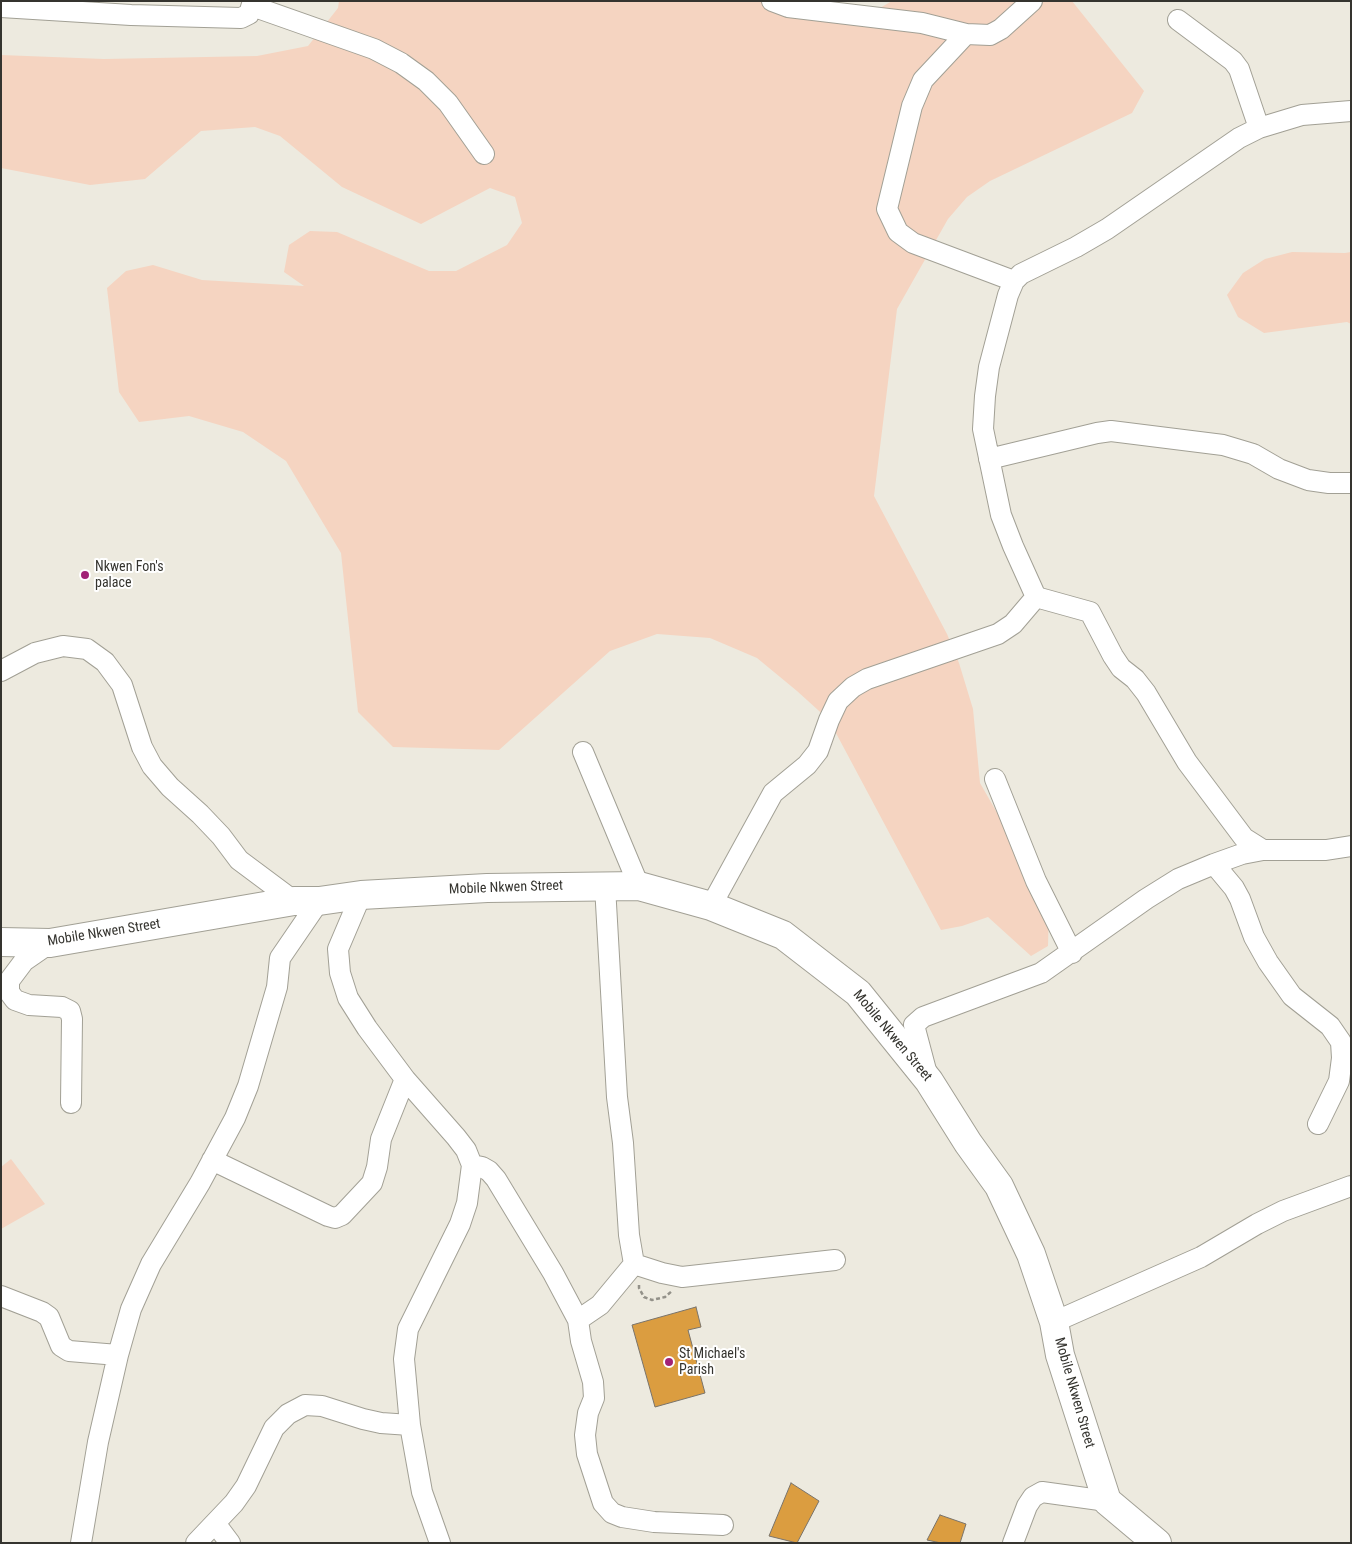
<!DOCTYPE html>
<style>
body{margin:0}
#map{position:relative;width:1352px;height:1544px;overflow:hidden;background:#edeadf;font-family:"Roboto Condensed",sans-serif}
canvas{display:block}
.frame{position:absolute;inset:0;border:2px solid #35342f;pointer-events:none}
</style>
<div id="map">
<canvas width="1352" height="1544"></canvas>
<div class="frame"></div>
</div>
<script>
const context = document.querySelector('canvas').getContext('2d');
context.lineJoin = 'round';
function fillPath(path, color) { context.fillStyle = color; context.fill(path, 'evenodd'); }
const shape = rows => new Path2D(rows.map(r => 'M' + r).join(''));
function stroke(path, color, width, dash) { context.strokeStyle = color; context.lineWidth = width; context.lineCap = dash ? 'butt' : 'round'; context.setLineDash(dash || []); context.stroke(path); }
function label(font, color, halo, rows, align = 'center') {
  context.font = font + ' "Roboto Condensed",sans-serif'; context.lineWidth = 4; context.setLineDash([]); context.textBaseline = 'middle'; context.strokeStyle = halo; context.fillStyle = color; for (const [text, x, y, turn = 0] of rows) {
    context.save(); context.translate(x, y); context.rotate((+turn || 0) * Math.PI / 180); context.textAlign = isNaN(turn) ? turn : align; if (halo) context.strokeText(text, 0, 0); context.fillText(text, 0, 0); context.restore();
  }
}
const green = shape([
 [339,1,783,1,866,16,892,1,1072,1,1144,91,1132,113,990,181,967,197,948,219,897,309,874,496,947,634,959,663,973,709,980,783,1036,881,1049,908,1048,946,1031,956,988,917,962,926,941,930,829,720,797,691,757,658,710,638,657,634,610,651,499,750,393,747,358,712,341,553,286,461,243,432,189,416,139,422,119,392,107,288,126,271,153,265,202,280,304,286,284,272,289,245,310,231,337,232,429,271,456,271,507,245,522,223,515,197,490,188,421,224,342,187,280,136,255,127,201,131,145,179,90,185,1,168,1,55,104,59,257,56,308,46,338,8],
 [1292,252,1345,253,1351,252,1351,324,1347,322,1264,333,1238,317,1227,295,1243,273,1265,259],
 [11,1159,45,1204,1,1229,1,1167]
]);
const building = shape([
 [696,1307,701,1327,688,1330,705,1393,655,1407,632,1325,696,1307],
 [791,1483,819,1501,797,1543,769,1536,791,1483],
 [940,1515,966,1524,960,1543,941,1543,927,1540,940,1515]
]);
const path = shape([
 [639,1285,639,1288,644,1297,652,1300,665,1297,672,1291]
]);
const minor = shape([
 [772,1,788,7,922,23,966,34,990,35,1001,29,1032,1],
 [252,6,374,49,401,63,426,81,448,103,484,154],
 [1,7,131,15,241,18,249,14,253,1],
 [1178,20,1233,61,1239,69,1259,128],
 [966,34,923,80,912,106,887,209,898,232,913,243,1014,281],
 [989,459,1097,433,1111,431,1223,445,1253,454,1279,469,1308,480,1329,483,1351,483],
 [1036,597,1013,546,1001,515,983,429,985,396,989,367,1008,295,1014,281,1021,274,1076,247,1107,229,1239,138,1259,128,1302,115,1351,111],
 [1036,597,1090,612,1113,656,1121,668,1135,679,1146,693,1187,762,1244,838,1263,850],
 [1,671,35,653,63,646,87,649,105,662,122,685,142,747,152,766,170,787,200,814,221,836,239,860,294,901],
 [583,752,639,886],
 [995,779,1036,881,1072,953],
 [1214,864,1234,888,1240,899,1254,937,1268,962,1292,996,1330,1026,1341,1042,1342,1058,1339,1081,1318,1124],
 [605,886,617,1097,623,1143,629,1235,634,1264,662,1273,682,1277,835,1260],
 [361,895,338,949,340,973,348,998,367,1028,405,1079,456,1137,466,1150,472,1165,467,1203,460,1224,408,1329,404,1359,410,1425,422,1492,440,1543],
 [711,906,773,793,807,765,818,751,829,720,838,701,853,687,867,679,998,634,1013,624,1036,597],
 [50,943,24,961,9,981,9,992,15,1000,29,1005,62,1007,70,1011,72,1019,71,1103],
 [927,1074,914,1025,923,1017,1041,973,1146,899,1178,879,1214,864,1242,854,1263,850,1326,850,1351,846],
 [212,1160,328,1216,335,1218,342,1215,372,1183,377,1167,381,1139,405,1079],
 [472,1165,482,1167,489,1171,496,1179,553,1273,578,1320,581,1341,593,1382,594,1398,588,1413,585,1435,587,1454,603,1503,612,1513,622,1517,654,1522,723,1525],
 [1,1296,42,1312,49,1317,61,1346,69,1351,118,1355],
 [578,1320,600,1305,634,1264],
 [1054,1322,1201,1257,1257,1224,1283,1211,1351,1186],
 [215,1523,230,1543],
 [81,1543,98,1442,118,1355,131,1309,151,1264,200,1183,235,1118,248,1086,277,987,280,958,319,901],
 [196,1543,234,1503,246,1486,274,1428,288,1414,305,1405,322,1406,363,1419,381,1423,410,1425],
 [1013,1543,1027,1506,1033,1497,1042,1492,1107,1501]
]);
const highway = shape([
 [1,942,50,943,294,901,319,901,361,895,487,888,639,886,711,906,783,935,858,993,929,1081,968,1143,999,1186,1031,1254,1054,1322,1060,1355,1107,1501,1157,1543]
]);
const markers = [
 [85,575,5,"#a12276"],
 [669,1362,5,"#a12276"]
];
const poiNames = [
 ["Nkwen Fon's",95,567],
 ["palace",95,583],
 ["St Michael's",679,1354],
 ["Parish",679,1370]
];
const streetNames = [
 ["Mobile Nkwen Street",506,888,-2],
 ["Mobile Nkwen Street",104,933,-9],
 ["Mobile Nkwen Street",892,1036,50],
 ["Mobile Nkwen Street",1074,1393,74]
];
fillPath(green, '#f5d4c1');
fillPath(building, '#db9d40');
stroke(building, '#79736a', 1);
stroke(minor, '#a2a095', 22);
stroke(highway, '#a2a095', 30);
stroke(path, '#939189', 2.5, [4, 2.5]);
stroke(minor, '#fff', 20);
stroke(highway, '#fff', 28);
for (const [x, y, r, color] of markers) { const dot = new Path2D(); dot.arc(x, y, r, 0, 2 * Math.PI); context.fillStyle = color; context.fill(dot); stroke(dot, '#fff', 2); }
label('14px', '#35342f', '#fff', poiNames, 'left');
label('14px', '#35342f', '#fff', streetNames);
</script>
